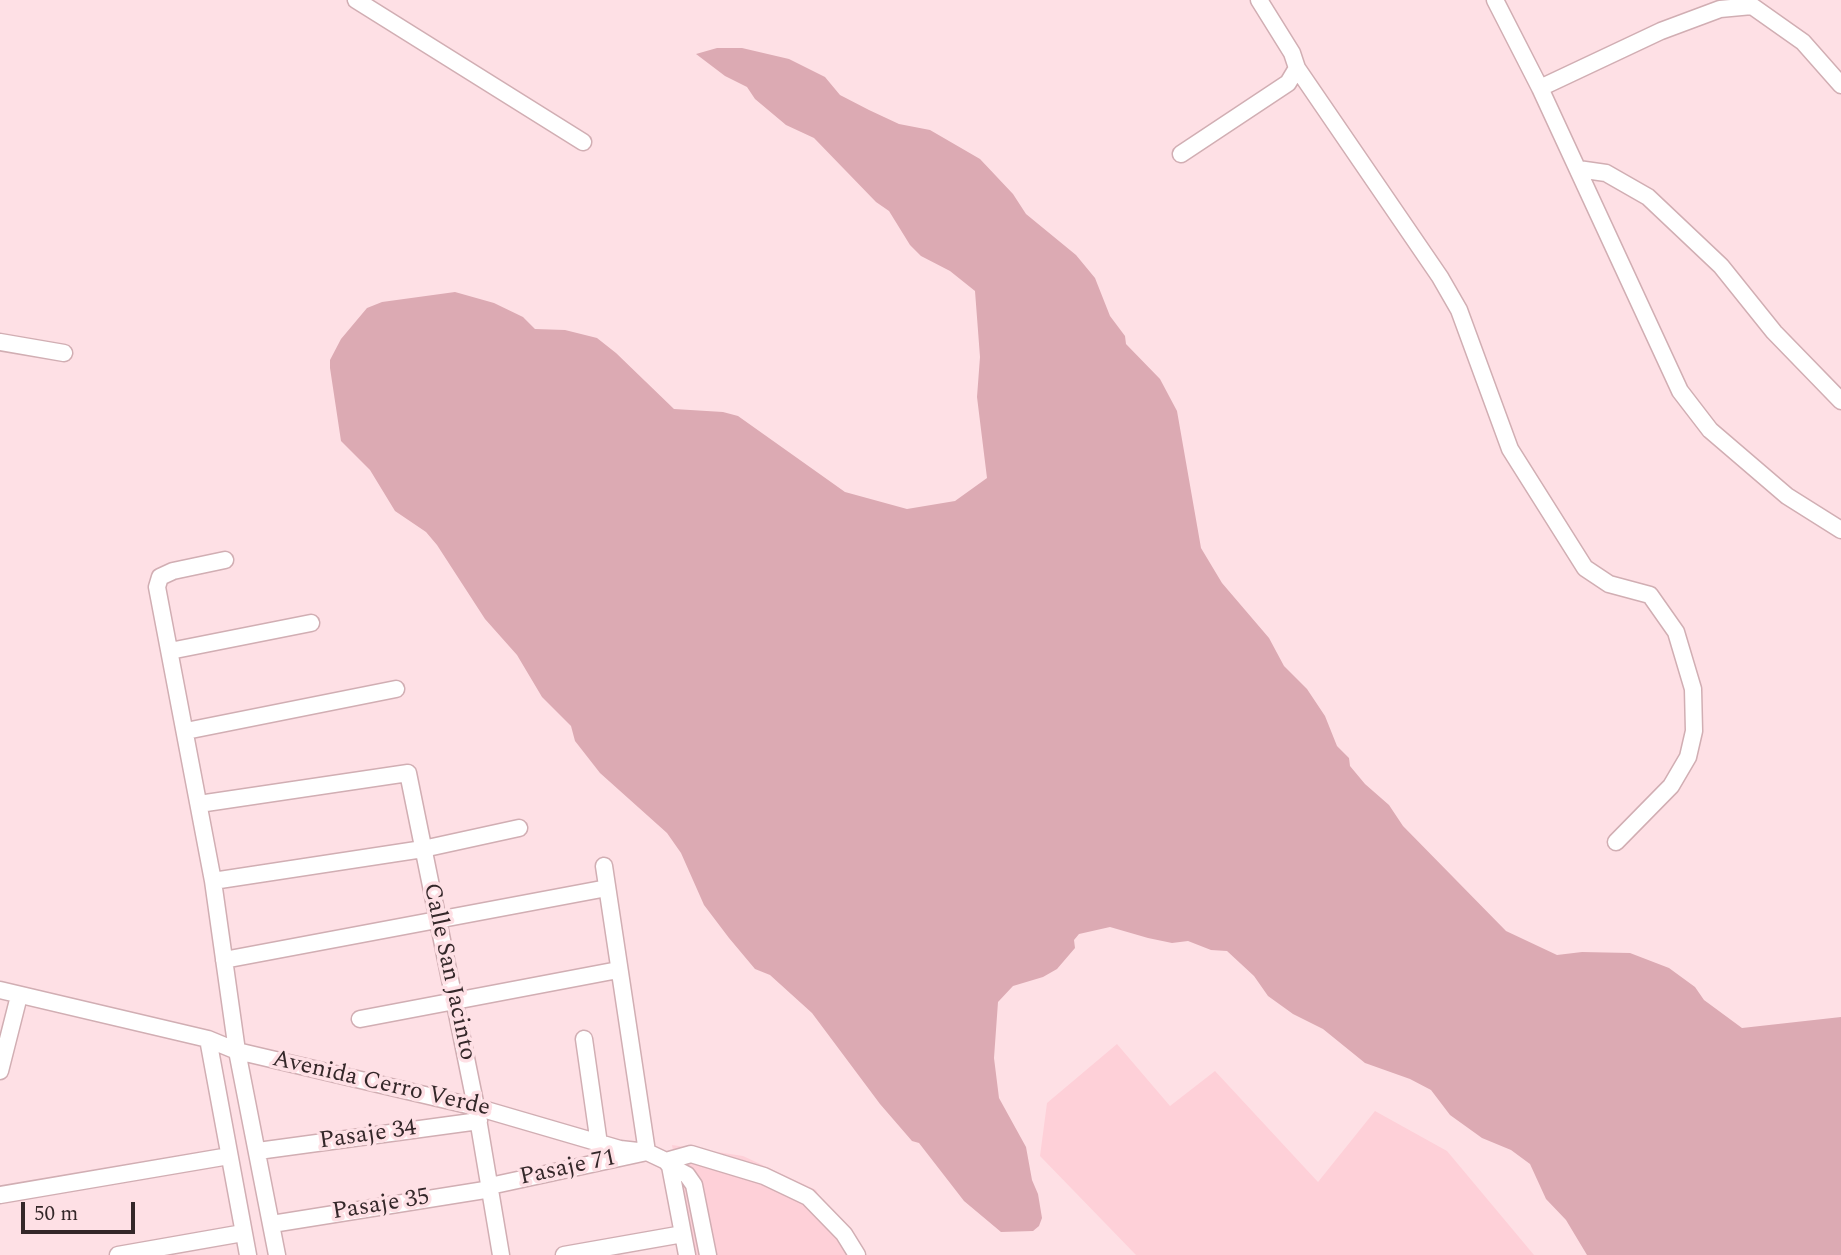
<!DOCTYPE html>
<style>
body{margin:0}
#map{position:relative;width:1841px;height:1255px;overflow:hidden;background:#fee0e5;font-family:Spectral,serif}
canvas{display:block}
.scale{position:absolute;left:21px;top:1202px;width:114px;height:32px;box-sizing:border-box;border:4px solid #342729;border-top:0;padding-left:9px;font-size:21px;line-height:24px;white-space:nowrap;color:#342729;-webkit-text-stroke:5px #fee0e5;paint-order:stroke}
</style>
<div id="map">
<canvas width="1841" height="1255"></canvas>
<div class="scale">50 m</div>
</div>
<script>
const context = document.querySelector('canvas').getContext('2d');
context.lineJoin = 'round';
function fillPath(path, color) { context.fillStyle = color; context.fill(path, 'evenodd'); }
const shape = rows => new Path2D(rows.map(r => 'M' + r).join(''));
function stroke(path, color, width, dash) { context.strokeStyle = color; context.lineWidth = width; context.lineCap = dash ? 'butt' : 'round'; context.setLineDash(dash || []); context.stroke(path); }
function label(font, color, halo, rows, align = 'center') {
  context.font = font + ' Spectral,serif'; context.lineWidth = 7; context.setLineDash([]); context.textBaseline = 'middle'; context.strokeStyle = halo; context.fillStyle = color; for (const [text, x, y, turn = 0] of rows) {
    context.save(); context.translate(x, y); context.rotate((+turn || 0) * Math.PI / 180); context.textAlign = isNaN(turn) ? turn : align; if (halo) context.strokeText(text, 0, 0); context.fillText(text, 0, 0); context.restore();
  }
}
const built = shape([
 [1117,1044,1170,1106,1215,1071,1318,1182,1375,1111,1447,1151,1534,1255,1136,1255,1040,1156,1047,1103],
 [672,1145,743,1156,816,1190,853,1255,692,1255]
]);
const forest = shape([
 [717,48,742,48,789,59,825,77,840,95,869,110,899,124,930,130,980,159,1013,194,1026,214,1076,255,1095,278,1110,316,1125,336,1126,344,1160,379,1177,411,1201,548,1222,583,1269,638,1284,666,1307,689,1325,716,1337,746,1349,758,1350,766,1365,784,1389,805,1403,826,1506,931,1557,955,1582,952,1630,953,1669,968,1695,987,1704,1000,1742,1028,1841,1017,1841,1255,1587,1255,1566,1220,1546,1199,1530,1164,1511,1150,1482,1138,1450,1115,1431,1090,1410,1079,1365,1063,1323,1029,1293,1014,1268,996,1254,976,1227,951,1211,950,1188,941,1172,943,1148,938,1110,927,1079,934,1074,940,1075,948,1057,969,1043,977,1013,986,998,1002,994,1058,999,1098,1026,1147,1032,1180,1038,1194,1042,1218,1039,1226,1033,1231,1001,1232,964,1201,919,1143,912,1141,880,1104,812,1013,770,975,755,969,729,938,704,905,681,853,667,833,600,773,575,741,571,726,542,697,517,655,485,619,437,545,426,532,395,511,370,470,341,441,330,368,330,360,341,339,367,308,382,302,455,292,494,303,523,317,535,329,565,330,597,338,616,353,674,409,723,412,738,416,845,492,907,509,955,501,987,478,977,397,980,357,975,291,950,271,921,256,910,245,889,211,876,202,814,138,786,125,755,99,747,87,725,76,696,54]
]);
const minor = shape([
 [356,0,583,142],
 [1259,0,1292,53,1297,68,1440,277,1459,310,1510,449,1585,568,1609,584,1650,595,1676,632,1693,689,1694,731,1688,757,1671,786,1616,842],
 [1495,0,1540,88,1680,391,1710,430,1787,496,1841,530],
 [1540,88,1661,31,1720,9,1752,6,1803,42,1841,85],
 [1181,154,1288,83,1297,68],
 [1578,169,1606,173,1648,197,1721,266,1774,332,1841,401],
 [0,342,64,353],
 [225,560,173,571,160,577,157,587,213,881,237,1051,277,1255],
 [170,651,311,623],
 [186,731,396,689],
 [199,804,408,773,476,1107,501,1255],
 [213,881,423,849,519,828],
 [224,960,607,888],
 [0,990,208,1039,237,1051,476,1107,620,1149,647,1152,666,1161,670,1166,687,1255],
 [360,1019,618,970],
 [208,1039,248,1255],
 [584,1039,599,1144],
 [0,1071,19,996],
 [258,1151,479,1121],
 [666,1161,691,1154,764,1176,808,1197,844,1234,857,1255],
 [670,1166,687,1175,694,1185,708,1255],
 [490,1186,647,1152,604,866],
 [0,1195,229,1156],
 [272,1224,491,1189],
 [118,1255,243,1233],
 [564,1255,683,1234]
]);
const streetNames = [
 ["Calle San Jacinto",448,972,78],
 ["Avenida Cerro Verde",381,1085,13],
 ["Pasaje 34",368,1136,-8],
 ["Pasaje 71",568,1169,-12],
 ["Pasaje 35",381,1206,-9]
];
fillPath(built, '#fed0d8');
fillPath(forest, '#dcaab3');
stroke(minor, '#d1aeb3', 19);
stroke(minor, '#fff', 16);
label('24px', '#342729', '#fee0e5', streetNames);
</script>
